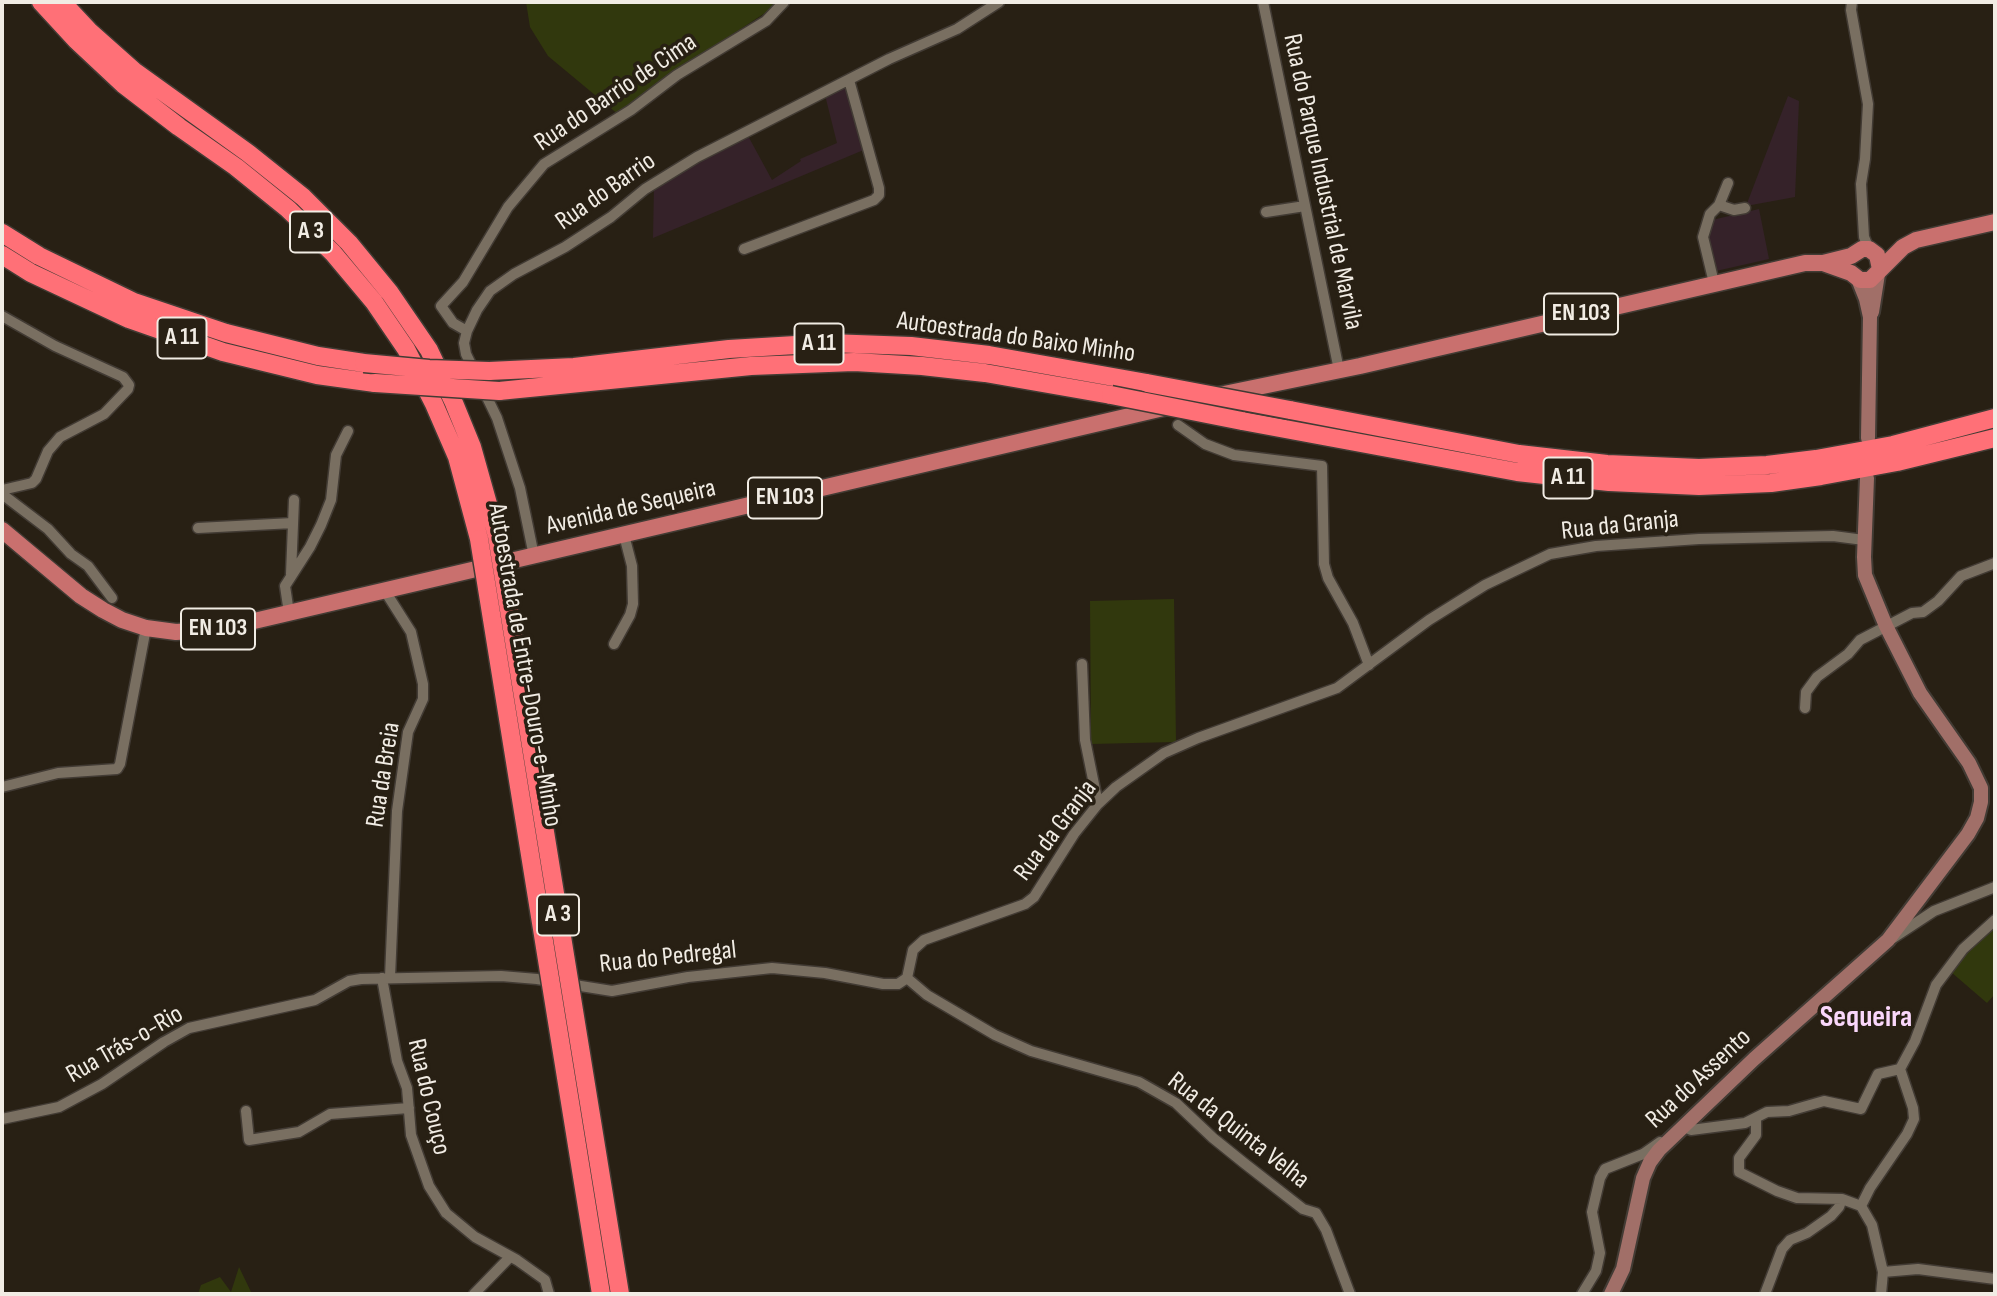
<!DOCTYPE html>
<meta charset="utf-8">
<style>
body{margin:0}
#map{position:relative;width:1997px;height:1296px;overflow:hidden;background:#282014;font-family:"Sofia Sans Condensed",sans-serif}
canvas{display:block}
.frame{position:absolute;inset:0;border:4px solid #f1ece4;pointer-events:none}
</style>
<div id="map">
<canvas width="1997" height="1296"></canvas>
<div class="frame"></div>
</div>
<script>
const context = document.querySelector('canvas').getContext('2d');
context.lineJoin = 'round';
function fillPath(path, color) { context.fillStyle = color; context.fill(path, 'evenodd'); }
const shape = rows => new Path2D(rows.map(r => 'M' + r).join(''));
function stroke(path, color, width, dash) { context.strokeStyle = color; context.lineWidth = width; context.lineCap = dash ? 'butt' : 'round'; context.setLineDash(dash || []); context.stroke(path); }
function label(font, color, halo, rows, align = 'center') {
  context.font = font + ' "Sofia Sans Condensed",sans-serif'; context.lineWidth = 7; context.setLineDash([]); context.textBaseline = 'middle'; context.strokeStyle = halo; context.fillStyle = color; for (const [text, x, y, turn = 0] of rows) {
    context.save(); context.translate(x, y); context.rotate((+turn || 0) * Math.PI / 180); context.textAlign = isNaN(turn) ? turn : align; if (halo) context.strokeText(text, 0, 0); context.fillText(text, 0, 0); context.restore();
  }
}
const education = shape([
 [849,85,866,149,653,238,654,185,747,134,772,180,801,161,800,159,837,143,825,95],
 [1788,96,1799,101,1795,197,1746,206],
 [1759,209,1769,259,1716,271,1708,235,1712,220]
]);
const green = shape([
 [526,2,777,2,765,13,670,75,619,115,548,56,530,27],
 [1174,599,1176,742,1091,744,1090,601],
 [1995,922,1995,994,1987,1003,1951,972],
 [239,1267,252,1294,198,1294,201,1285,220,1277,231,1292]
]);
const street = shape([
 [1263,2,1339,370],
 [1852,2,1851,10,1868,104,1865,159,1861,184,1864,237,1869,249],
 [1719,205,1728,183],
 [1266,212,1305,206],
 [744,249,874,200,879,195,879,188,849,80],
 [1714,283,1703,237,1710,214,1719,205,1734,210,1745,208],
 [2,316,55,346,123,377,129,385,128,389,104,414,60,437,48,451,36,479,32,483,2,490],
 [467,331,453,323,441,306,463,282,508,207,544,164,631,110,677,75,766,21,784,2],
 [1178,425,1205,444,1234,455,1322,466,1324,564,1328,578,1353,623,1369,665],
 [2,494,48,529,71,554,88,566,112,598],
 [198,528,293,523],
 [534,556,520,488,497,418,466,354,464,343,467,331,477,310,490,291,514,274,565,247,611,217,645,189,697,157,889,59,957,29,999,2],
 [291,574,294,500],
 [385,591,411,632,423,684,423,699,408,732,397,811,390,977],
 [289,613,285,586,310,547,321,525,331,500,336,455,348,431],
 [614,644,630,615,633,604,632,566,624,535],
 [1082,664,1085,740,1098,804],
 [1805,708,1806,692,1817,677,1848,654,1860,640,1912,613,1923,612,1938,601,1961,576,1995,563],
 [2,787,58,773,117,769,120,764,146,628],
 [1893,938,1934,911,1995,887],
 [382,978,397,1061,407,1088,411,1135,429,1186,446,1213,475,1237,517,1260,545,1280,549,1294],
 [907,978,913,950,924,940,1025,904,1034,897,1074,834,1098,804,1116,787,1164,753,1198,738,1337,688,1429,620,1485,585,1550,554,1596,546,1699,539,1833,536,1864,540],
 [907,978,927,995,995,1035,1031,1051,1139,1082,1176,1103,1213,1138,1244,1163,1303,1209,1316,1213,1326,1230,1350,1294],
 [246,1111,249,1140,299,1132,330,1114,409,1108],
 [1756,1118,1756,1135,1739,1158,1739,1172,1777,1191,1797,1198,1842,1199,1861,1206,1872,1225,1883,1272,1881,1294],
 [2,1119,59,1107,102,1084,164,1042,189,1028,315,1000,349,981,361,979,501,976,537,979,612,991,688,977,772,968,825,973,883,984,898,984,907,978],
 [1684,1127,1691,1130,1745,1123,1767,1112,1789,1111,1824,1101,1861,1109,1878,1074,1900,1069,1915,1041,1936,985,1963,949,1995,920],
 [1861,1206,1870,1188,1907,1134,1914,1119,1913,1108,1900,1069],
 [1883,1272,1918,1269,1995,1279],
 [474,1294,510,1257],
 [1582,1294,1596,1271,1600,1253,1592,1212,1600,1178,1605,1169,1643,1154,1660,1142],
 [1765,1294,1782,1249,1790,1240,1807,1233,1831,1216,1839,1207,1842,1199]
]);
const secondary = shape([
 [1858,279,1866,299,1870,317,1868,438],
 [1872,312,1878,274],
 [1611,1294,1623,1269,1643,1178,1650,1162,1659,1150,1754,1059,1888,940,1968,834,1977,818,1981,802,1981,788,1969,763,1920,693,1886,626,1865,575,1864,557,1867,478]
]);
const primary = shape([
 [1823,263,1851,273,1860,280,1870,280,1903,247,1916,240,1995,222],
 [2,530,81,596,103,610,122,620,146,628,176,632,220,629,1219,395,1360,366,1805,263,1823,263,1851,256,1862,249,1869,249,1877,255,1880,269]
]);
const highway = shape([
 [41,2,76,40,123,84,179,127,236,167,288,209,333,253,374,302,406,349,434,404,457,457,479,539],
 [62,2,89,31,134,71,248,153,303,197,349,243,390,293,429,350,454,403,472,447,497,536],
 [2,233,39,256,134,302,226,333,318,356,364,363],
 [2,255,31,273,129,319,223,352,317,375,375,383],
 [489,371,574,367,729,349,829,343,911,346,989,355,1147,383],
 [499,391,751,366,854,362,922,366,985,373,1111,395],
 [1290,410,1519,454,1607,464,1699,468,1767,465,1816,459,1893,445,1995,418],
 [1242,421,1517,472,1609,482,1699,486,1771,483,1821,476,1897,462,1995,438]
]);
const highwayBridge = shape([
 [364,363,429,369,489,371],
 [375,383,499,391],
 [1147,383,1290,410],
 [1111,395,1242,421],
 [497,536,620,1294],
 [479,539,601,1294]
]);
const shields = [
 [311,232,42],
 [1581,314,74],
 [182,338,49],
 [819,344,49],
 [1568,478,49],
 [785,498,74],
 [218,629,74],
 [558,915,42]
];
const shieldNames = [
 ["A 3",311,232],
 ["EN 103",1581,314],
 ["A 11",182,338],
 ["A 11",819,344],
 ["A 11",1568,478],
 ["EN 103",785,498],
 ["EN 103",218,629],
 ["A 3",558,915]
];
const streetNames = [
 ["Rua do Barrio de Cima",616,93,-34],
 ["Rua do Parque Industrial de Marvila",1322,182,78],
 ["Rua do Barrio",606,192,-35],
 ["Autoestrada do Baixo Minho",1016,338,8],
 ["Avenida de Sequeira",631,508,-13],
 ["Rua da Granja",1620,526,-6],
 ["Autoestrada de Entre-Douro-e-Minho",524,665,80],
 ["Rua da Breia",384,775,-81],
 ["Rua da Granja",1056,831,-53],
 ["Rua do Pedregal",668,958,-6],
 ["Rua Trás-o-Rio",125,1045,-30],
 ["Rua do Assento",1699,1079,-43],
 ["Rua do Couço",428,1097,77],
 ["Rua da Quinta Velha",1238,1131,38]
];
const quarterNames = [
 ["Sequeira",1866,1018]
];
fillPath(education, '#352229');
fillPath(green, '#31380d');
stroke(street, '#423b34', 13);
stroke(secondary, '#423b34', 18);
stroke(primary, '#423b34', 19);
stroke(highway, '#423b34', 21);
stroke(street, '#796f61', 10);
stroke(secondary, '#a16f68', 14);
stroke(primary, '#c9706e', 16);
stroke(highway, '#ff7077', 18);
stroke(highwayBridge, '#423b34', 21, []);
stroke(highwayBridge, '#ff7077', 18);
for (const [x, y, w] of shields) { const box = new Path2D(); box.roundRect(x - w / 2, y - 20.5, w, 41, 5); context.fillStyle = '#282014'; context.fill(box); stroke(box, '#f1ece4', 2); }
label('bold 24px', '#f1ece4', null, shieldNames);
label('26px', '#f1ece4', '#282014', streetNames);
label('bold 30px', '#fad7fb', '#282014', quarterNames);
</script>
